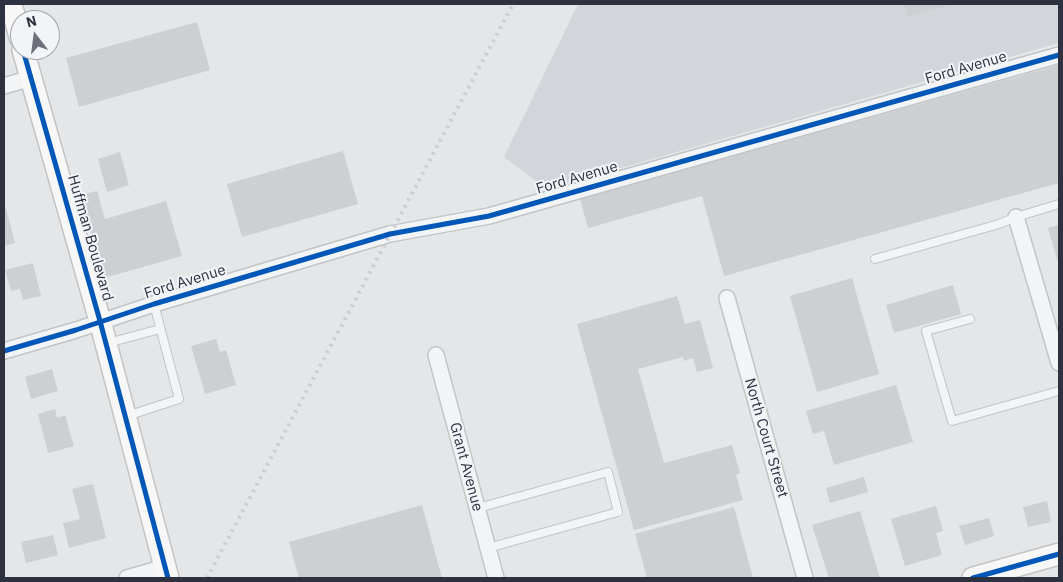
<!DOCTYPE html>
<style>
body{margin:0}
#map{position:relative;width:1063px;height:582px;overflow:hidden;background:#e4e6e8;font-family:"IBM Plex Sans",sans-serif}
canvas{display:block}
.frame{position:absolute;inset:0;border:5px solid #2d3140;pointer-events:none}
.north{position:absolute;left:10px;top:10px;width:50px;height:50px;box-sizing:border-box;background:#f2f4f7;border:1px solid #a3a6ae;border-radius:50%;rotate:345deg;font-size:14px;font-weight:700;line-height:20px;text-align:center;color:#2d3140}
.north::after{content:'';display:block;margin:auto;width:18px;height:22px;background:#6d707b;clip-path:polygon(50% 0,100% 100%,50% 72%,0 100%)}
</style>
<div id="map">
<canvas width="1063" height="582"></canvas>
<div class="frame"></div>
<div class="north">N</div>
</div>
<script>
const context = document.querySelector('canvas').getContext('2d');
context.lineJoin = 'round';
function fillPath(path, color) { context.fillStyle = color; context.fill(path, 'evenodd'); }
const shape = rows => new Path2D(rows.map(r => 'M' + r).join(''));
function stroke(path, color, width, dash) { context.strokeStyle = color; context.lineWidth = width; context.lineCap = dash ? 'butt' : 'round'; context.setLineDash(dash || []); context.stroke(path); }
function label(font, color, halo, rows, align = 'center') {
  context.font = font + ' "IBM Plex Sans",sans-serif'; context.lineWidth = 4; context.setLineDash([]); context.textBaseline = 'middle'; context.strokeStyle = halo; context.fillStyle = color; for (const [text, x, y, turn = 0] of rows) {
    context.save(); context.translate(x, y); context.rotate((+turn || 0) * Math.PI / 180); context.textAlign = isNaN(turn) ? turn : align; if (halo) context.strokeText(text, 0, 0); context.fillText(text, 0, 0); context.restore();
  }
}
const built = shape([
 [578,4,1059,4,1059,43,547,189,504,157]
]);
const building = shape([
 [904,4,953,4,908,17],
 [197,22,210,70,79,107,66,58],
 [1059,65,1059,183,724,276,702,196,588,228,580,199],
 [343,151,358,204,242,237,227,184],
 [120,152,129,185,107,192,98,159],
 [97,191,105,219,166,201,182,256,104,278,80,195],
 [6,208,15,243,4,246,4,209],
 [1059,225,1059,266,1048,228],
 [33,263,41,296,23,300,20,289,11,291,5,270],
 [852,278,879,374,817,392,790,296],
 [953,285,961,314,894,333,886,305],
 [677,296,685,324,700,320,713,368,697,372,693,358,684,361,683,357,638,369,664,463,732,445,740,473,736,475,743,500,634,530,577,324],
 [216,339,220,352,226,350,236,385,205,394,191,346],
 [52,369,58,391,31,399,25,377],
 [896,385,913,442,834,465,824,431,813,434,806,411],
 [55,409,57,418,65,415,74,446,48,453,38,414],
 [864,477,868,492,830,503,826,488],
 [93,484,106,538,69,548,63,523,80,519,72,489],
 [1047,501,1051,522,1028,527,1023,507],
 [422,505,442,578,299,578,289,542],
 [936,506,943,531,936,533,942,555,905,566,891,519],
 [734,507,753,578,647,578,635,534],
 [860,511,880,578,829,578,812,525],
 [989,518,994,536,965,545,959,526],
 [53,535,58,555,26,563,21,542]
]);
const lane = shape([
 [875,259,999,224,1016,217,1059,204],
 [970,319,926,331,952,421,1059,391],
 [108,343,160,329],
 [127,416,179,399,154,304],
 [478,508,608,472,618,512,488,548]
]);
const street = shape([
 [4,86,31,78],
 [1016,217,1059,363],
 [727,298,805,578],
 [4,351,76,330,154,304,390,234,489,216,1059,55],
 [436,355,496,578],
 [127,578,165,567]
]);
const secondary = shape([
 [11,4,20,37],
 [23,50,100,321,168,578],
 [973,578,1059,554]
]);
const rail = shape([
 [207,578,513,4]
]);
const cycleway = shape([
 [23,50,100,321,168,578],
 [4,351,76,330,154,304,390,234,489,216,1059,55],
 [973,578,1059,554]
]);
const streetNames = [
 ["Ford Avenue",966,68,-16],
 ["Ford Avenue",577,178,-16],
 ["Huffman Boulevard",90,238,74],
 ["Ford Avenue",185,282,-17],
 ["North Court Street",766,438,74],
 ["Grant Avenue",466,467,75]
];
fillPath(built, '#d3d5db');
fillPath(building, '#cecfd2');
stroke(lane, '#c2c4c6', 10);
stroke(street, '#c2c4c6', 18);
stroke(secondary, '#c2c4c6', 24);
stroke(lane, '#f3f4f5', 8);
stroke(street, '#f3f4f5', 15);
stroke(secondary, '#f7f7f7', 21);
stroke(rail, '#cccdd0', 4, [2.5, 5]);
stroke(cycleway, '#0057b8', 5);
label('15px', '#2d3140', '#f2f4f7', streetNames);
</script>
